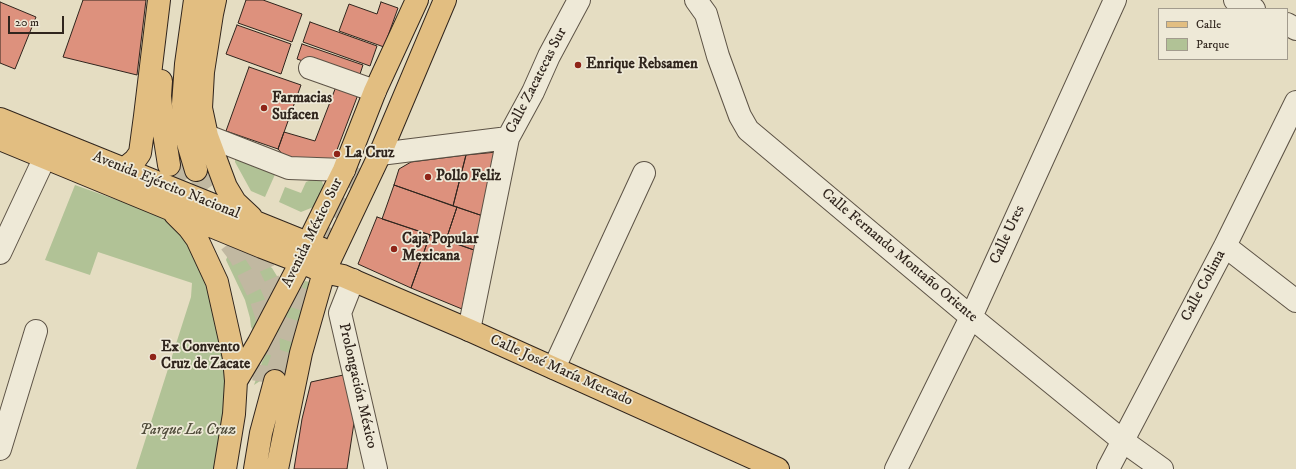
<!DOCTYPE html>
<meta charset="utf-8">
<style>
body{margin:0}
#map{position:relative;width:1296px;height:469px;overflow:hidden;background:#e5ddc2;font-family:"IM FELL DW Pica",serif}
canvas{display:block}
.legend{position:absolute;left:1158px;top:8px;width:130px;height:52px;box-sizing:border-box;background:#eee9d7;border:1px solid #a29b8d;margin:0;padding:5px 7px;list-style:none;font-size:12px;color:#30251d}
.legend li{display:flex;align-items:center;gap:8px;height:20px}
.legend b{width:20px;border:1px solid #a29b8d}
.scale{position:absolute;left:8px;top:16px;width:56px;height:18px;box-sizing:border-box;border:2px solid #30251d;border-top:0;padding-left:5px;font-size:12px;line-height:14px;white-space:nowrap;color:#30251d;-webkit-text-stroke:3px #eee9d7;paint-order:stroke}
</style>
<div id="map">
<canvas width="1296" height="469"></canvas>
<ul class="legend">
<li><b style="height:5px;background:#e2be81"></b>Calle</li>
<li><b style="height:11px;background:#b1c296"></b>Parque</li>
</ul>
<div class="scale">20 m</div>
</div>
<script>
const context = document.querySelector('canvas').getContext('2d');
context.lineJoin = 'round';
function fillPath(path, color) { context.fillStyle = color; context.fill(path, 'evenodd'); }
const shape = rows => new Path2D(rows.map(r => 'M' + r).join(''));
function stroke(path, color, width, dash) { context.strokeStyle = color; context.lineWidth = width; context.lineCap = dash ? 'butt' : 'round'; context.setLineDash(dash || []); context.stroke(path); }
function label(font, color, halo, rows, align = 'center') {
  context.font = font + ' "IM FELL DW Pica",serif'; context.lineWidth = 3.5; context.setLineDash([]); context.textBaseline = 'middle'; context.strokeStyle = halo; context.fillStyle = color; for (const [text, x, y, turn = 0] of rows) {
    context.save(); context.translate(x, y); context.rotate((+turn || 0) * Math.PI / 180); context.textAlign = isNaN(turn) ? turn : align; if (halo) context.strokeText(text, 0, 0); context.fillText(text, 0, 0); context.restore();
  }
}
const green = shape([
 [235,159,277,170,265,197,251,191,235,162],
 [320,176,324,187,316,206,301,212,279,202,285,187,301,193,306,182],
 [75,185,162,216,196,229,229,299,230,415,219,469,136,469,191,297,192,283,98,252,90,275,45,260],
 [232,254,264,263,272,268,280,281,255,333,251,327,250,318,245,300,226,260,228,255],
 [305,281,310,282,288,385,268,378,263,379,254,385,262,362,274,337]
]);
const building = shape([
 [83,0,146,0,137,75,63,57,83,0],
 [246,0,263,0,302,14,292,42,238,23,246,0],
 [0,2,36,17,15,69,0,63,0,2],
 [381,2,398,8,384,47,339,31,349,4,377,14,381,2],
 [310,22,377,46,370,66,303,42,310,22],
 [237,25,291,44,281,74,226,54,237,25],
 [302,44,363,65,358,80,297,59,302,44],
 [249,67,301,85,278,149,226,131,249,67],
 [337,84,359,92,332,163,290,163,278,149,284,132,315,141,337,84],
 [497,152,483,216,453,206,466,155,497,152],
 [466,155,453,206,394,185,399,169,411,162,466,155],
 [394,185,457,207,446,240,382,219,394,185],
 [457,207,483,216,474,250,446,240,457,207],
 [377,217,430,235,411,288,358,264,377,217],
 [430,235,474,250,462,309,411,288,430,235],
 [348,374,355,416,347,469,294,469,302,419,311,382,348,374]
]);
const majorTunnel = shape([
 [169,165,205,210,240,256,260,297,267,319,269,347,263,382],
 [196,170,231,218,261,263,276,297],
 [277,372,302,297,357,164]
]);
const minor = shape([
 [696,0,706,14,718,56,740,116,748,130,971,317,1123,441,1162,469],
 [1235,0,1254,9],
 [1287,24,1296,29],
 [310,68,375,91],
 [207,136,289,168,344,170],
 [380,154,508,138],
 [1225,246,1296,301],
 [0,253,45,157],
 [353,280,340,313,376,469],
 [469,330,508,138,533,92,549,56,579,0],
 [554,368,644,173],
 [0,449,36,331],
 [896,469,971,317,1115,0],
 [1108,469,1225,246,1296,102]
]);
const major = shape([
 [195,0,186,64,183,104,185,133,196,170],
 [215,0,212,14,203,72,201,108,207,136,226,187,235,202,251,217],
 [161,81,160,96,163,127,169,165],
 [0,119,322,249],
 [0,139,262,247,301,262,324,272,343,276,469,330,778,469],
 [124,169,135,160,140,153,145,116,159,0],
 [175,214,189,228,197,239,217,282,234,358,236,381],
 [225,469,234,414,236,381,258,344,301,262,308,243,344,170,375,91,417,0],
 [255,469,261,433,275,381],
 [277,469,301,353,324,272,380,154,445,0]
]);
const markers = [
 [578,65,4,"#8f2418"],
 [264,108,4,"#8f2418"],
 [337,154,4,"#8f2418"],
 [428,177,4,"#8f2418"],
 [394,249,4,"#8f2418"],
 [153,357,4,"#8f2418"]
];
const poiNames = [
 ["Enrique Rebsamen",586,65],
 ["Farmacias",272,99],
 ["Sufacen",272,116],
 ["La Cruz",345,154],
 ["Pollo Feliz",436,177],
 ["Caja Popular",402,240],
 ["Mexicana",402,257],
 ["Ex Convento",161,348],
 ["Cruz de Zacate",161,365]
];
const streetNames = [
 ["Calle Zacatecas Sur",537,81,-63],
 ["Avenida Ejército Nacional",166,186,22],
 ["Avenida México Sur",313,233,-64],
 ["Calle Ures",1008,235,-65],
 ["Calle Fernando Montaño Oriente",899,256,40],
 ["Calle Colima",1204,286,-62],
 ["Calle José María Mercado",561,371,24],
 ["Prolongación México",357,386,77]
];
const parkNames = [
 ["Parque La Cruz",188,431]
];
fillPath(green, '#b1c296');
fillPath(building, '#dd917d');
stroke(building, '#30251d', 1);
stroke(majorTunnel, '#c1b8a1', 22, [22, 11]);
stroke(minor, '#5d5346', 24);
stroke(major, '#30251d', 24);
stroke(minor, '#eee9d7', 22);
stroke(major, '#e2be81', 22);
for (const [x, y, r, color] of markers) { const dot = new Path2D(); dot.arc(x, y, r, 0, 2 * Math.PI); context.fillStyle = color; context.fill(dot); stroke(dot, '#eee9d7', 1.5); }
label('bold 15px', '#30251d', '#eee9d7', poiNames, 'left');
label('15px', '#30251d', '#eee9d7', streetNames);
label('italic 15px', '#504c3b', '#eee9d7', parkNames);
</script>
